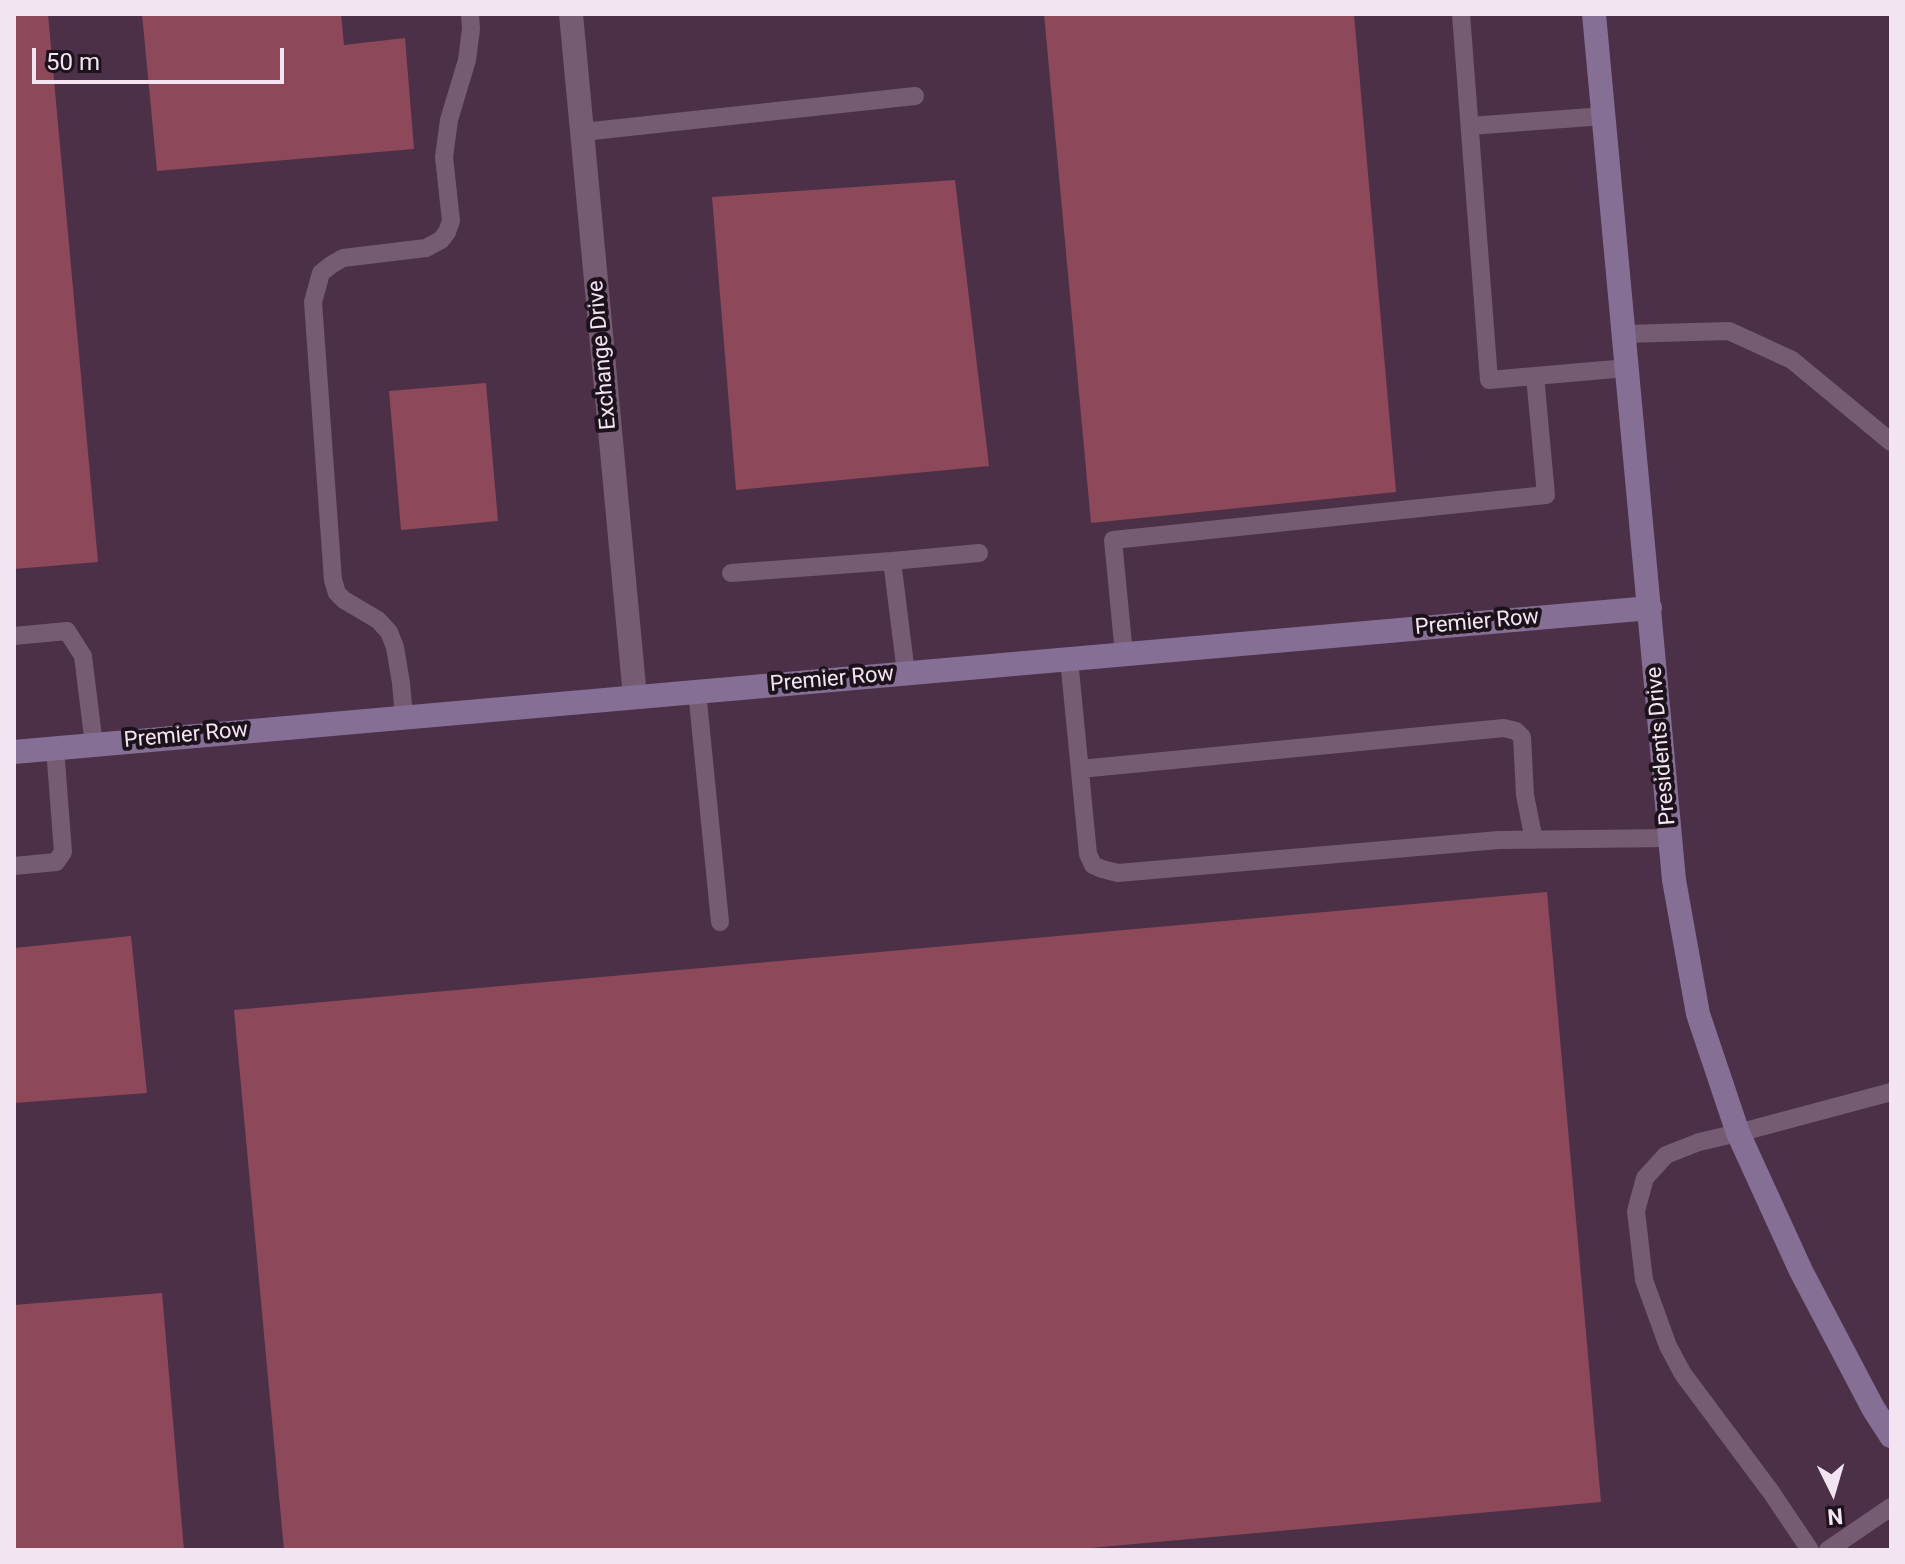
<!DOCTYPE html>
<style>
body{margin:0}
#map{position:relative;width:1905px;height:1564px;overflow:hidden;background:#3b2539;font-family:Roboto,sans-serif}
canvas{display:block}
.frame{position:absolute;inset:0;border:16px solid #f2e4f0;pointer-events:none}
.north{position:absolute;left:1793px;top:1452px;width:80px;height:80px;-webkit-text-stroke:6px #1c121b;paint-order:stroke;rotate:175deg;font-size:22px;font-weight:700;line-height:32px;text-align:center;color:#f2e4f0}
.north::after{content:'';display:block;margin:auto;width:28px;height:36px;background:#f2e4f0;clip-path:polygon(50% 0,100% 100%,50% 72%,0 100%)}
.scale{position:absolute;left:32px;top:48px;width:252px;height:36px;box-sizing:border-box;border:4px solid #f2e4f0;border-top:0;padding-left:10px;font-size:24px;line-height:28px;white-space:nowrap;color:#f2e4f0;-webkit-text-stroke:6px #1c121b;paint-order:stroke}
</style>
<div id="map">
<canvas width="1905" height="1564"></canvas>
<div class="frame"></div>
<div class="north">N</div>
<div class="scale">50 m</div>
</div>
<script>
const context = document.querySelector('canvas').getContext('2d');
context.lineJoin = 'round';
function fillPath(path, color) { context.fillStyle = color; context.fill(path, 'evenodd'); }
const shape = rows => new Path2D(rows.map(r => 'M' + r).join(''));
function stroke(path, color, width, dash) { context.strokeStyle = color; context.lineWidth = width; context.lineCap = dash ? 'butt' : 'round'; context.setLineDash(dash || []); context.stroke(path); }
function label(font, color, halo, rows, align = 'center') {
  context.font = font + ' Roboto,sans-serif'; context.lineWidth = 8; context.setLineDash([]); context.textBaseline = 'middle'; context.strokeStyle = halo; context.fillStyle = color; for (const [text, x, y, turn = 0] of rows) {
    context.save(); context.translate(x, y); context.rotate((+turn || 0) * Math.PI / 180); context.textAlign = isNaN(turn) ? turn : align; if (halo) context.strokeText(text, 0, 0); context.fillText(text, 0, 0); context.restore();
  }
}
const built = shape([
 [14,14,1891,14,1891,1550,14,1550]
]);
const building = shape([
 [14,14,48,14,98,562,14,569],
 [142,14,341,14,344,45,405,38,414,149,157,171],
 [1044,14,1354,14,1396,492,1091,523],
 [955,180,989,466,736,490,712,197],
 [486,383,498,521,401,530,389,391],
 [1547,892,1601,1502,1068,1550,284,1550,234,1010],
 [131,936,147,1093,14,1103,14,948],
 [162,1293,184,1550,14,1550,14,1305]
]);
const lane = shape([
 [1461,14,1489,380,1627,368],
 [1470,126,1604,116],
 [583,132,915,96],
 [1624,334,1729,331,1792,360,1891,442],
 [892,561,979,553],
 [731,573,892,561,906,673],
 [14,636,67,631,83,656,94,745],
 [1124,654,1113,540,1546,495,1535,376],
 [1069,659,1088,854,1093,865,1102,869,1118,873,1499,840,1670,838],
 [697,691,720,922],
 [404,717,401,683,395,647,389,632,378,620,344,600,337,593,333,580,313,302,321,273,331,265,343,258,426,248,441,240,447,232,451,221,444,157,449,120,467,60,471,29,470,14],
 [1080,769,1504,728,1516,731,1522,737,1525,795,1534,840],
 [14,866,56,862,63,852,55,748],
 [1810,1550,1771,1492,1683,1374,1668,1346,1644,1280,1636,1211,1645,1178,1666,1155,1699,1142,1738,1133,1891,1092],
 [1828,1550,1891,1507]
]);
const street = shape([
 [571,14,635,697]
]);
const secondary = shape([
 [1594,14,1674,880,1698,1014,1738,1133,1801,1271,1873,1408,1891,1436],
 [14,752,1650,608]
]);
const streetNames = [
 ["Exchange Drive",603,355,-95],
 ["Premier Row",1477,623,-5],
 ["Premier Row",832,680,-5],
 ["Premier Row",186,736,-5],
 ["Presidents Drive",1662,746,-95]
];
fillPath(built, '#4b3048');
fillPath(building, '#8d495a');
stroke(lane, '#755c72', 18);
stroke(street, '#755c72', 24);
stroke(secondary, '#866f95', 24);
label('22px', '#f2e4f0', '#1c121b', streetNames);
</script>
